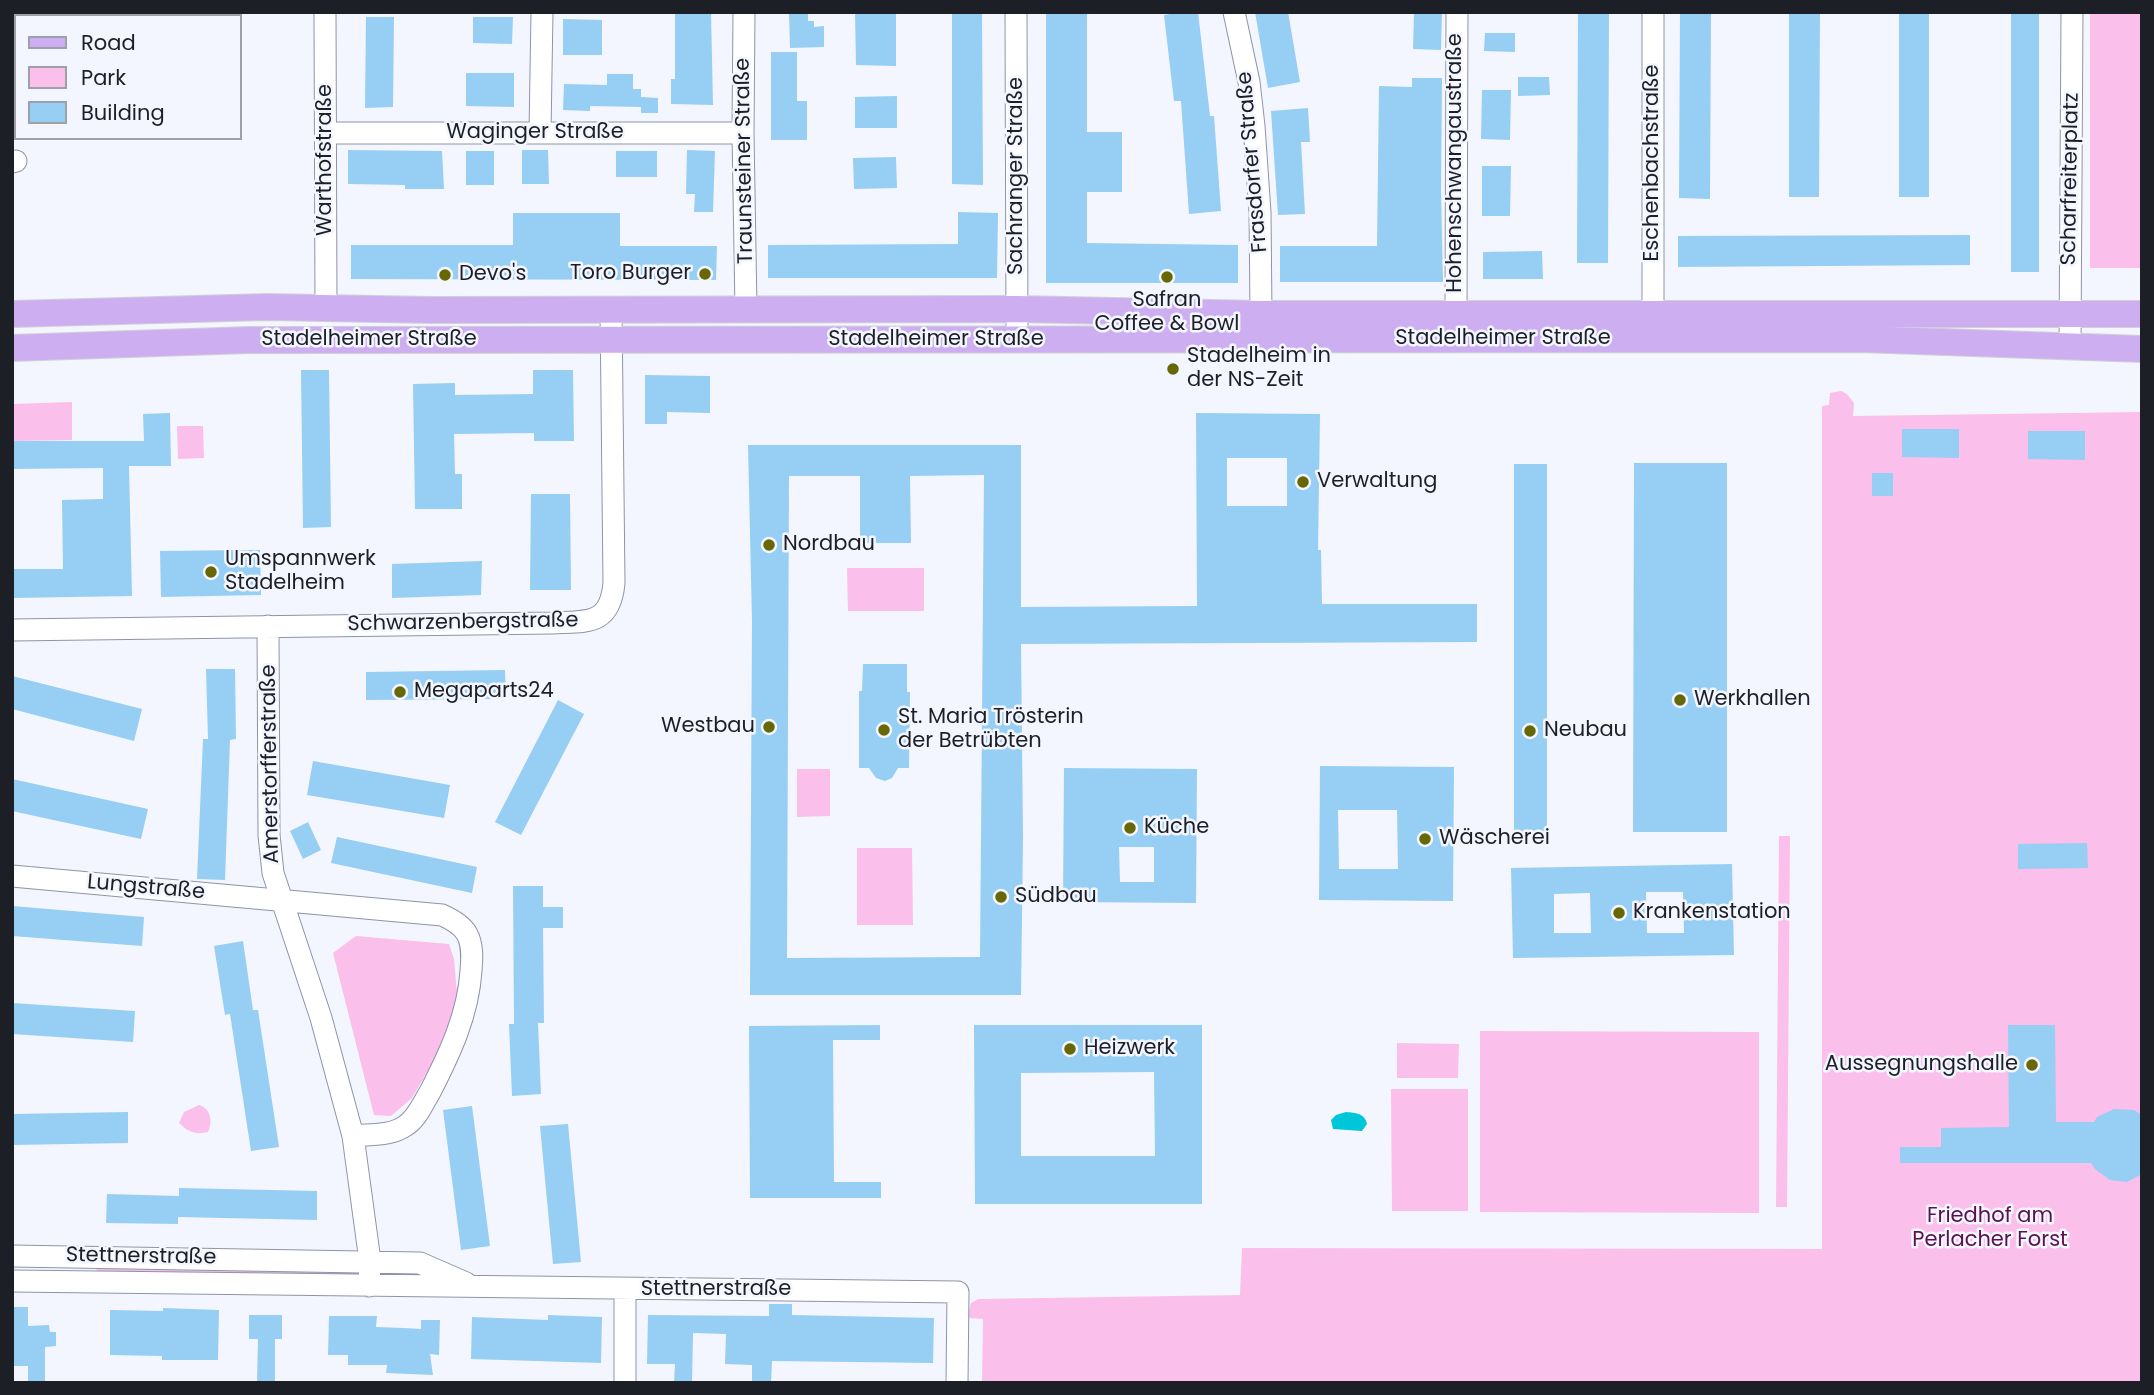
<!DOCTYPE html>
<html>
<head>
<meta charset="utf-8">
<style>
	body { margin:0 }
	#map { position:relative; width:2154px; height:1395px; overflow:hidden; background:#f3f6fe; font-family:Poppins,sans-serif }
	canvas { display:block }
	.frame { position:absolute; inset:0; border:14px solid #1d1f27; pointer-events:none }
	.legend { position:absolute; left:14px; top:14px; width:228px; height:126px; box-sizing:border-box; background:#f3f6fe; border:2px solid #9da0a8; margin:0; padding:9px 12px; list-style:none; font-size:21px; color:#1d1f27 }
	.legend li { display:flex; align-items:center; gap:14px; height:35px }
	.legend b { width:35px; border:2px solid #9da0a8 }
</style>
</head>
<body>
<div id="map">
<canvas width="2154" height="1395"></canvas>
<div class="frame"></div>
<ul class="legend">
<li><b style="height:9px;background:#cdaff1"></b>Road</li>
<li><b style="height:19px;background:#fabfeb"></b>Park</li>
<li><b style="height:19px;background:#97cef3"></b>Building</li>
</ul>
</div>
<script>
const g = document.querySelector('canvas').getContext('2d');
g.lineJoin = 'round';
function fillPath(path, color) {
  g.fillStyle = color;
  g.fill(path, 'evenodd');
}
function strokePath(path, color, width, dash) {
  g.strokeStyle = color;
  g.lineWidth = width;
  g.lineCap = dash ? 'butt' : 'round';
  g.setLineDash(dash || []);
  g.stroke(path);
}
function write(font, color, halo, rows, align = 'center') {
  g.font = font + ' Poppins,sans-serif';
  g.lineWidth = 5;
  g.setLineDash([]);
  g.textBaseline = 'middle';
  g.strokeStyle = halo;
  g.fillStyle = color;
  for (const [text, x, y, turn = 0] of rows) {
    g.save();
    g.translate(x, y);
    g.rotate((+turn || 0) * Math.PI / 180);
    g.textAlign = isNaN(turn) ? turn : align;
    if (halo) g.strokeText(text, 0, 0);
    g.fillText(text, 0, 0);
    g.restore();
  }
}
const green = new Path2D(`
	M 2090,12 L 2142,12 L 2142,268 L 2090,268 Z
	M 1841,391 L 1847,394 L 1854,403 L 1853,416 L 2142,412 L 2142,1383 L 982,1383 L 983,1319 L 967,1318 L 971,1303 L 978,1299 L 1240,1295 L 1242,1248 L 1822,1249 L 1822,406 L 1829,405 L 1830,393 Z
	M 72,402 L 72,440 L 12,441 L 12,404 Z
	M 177,426 L 203,426 L 204,458 L 178,459 Z
	M 847,568 L 924,568 L 924,611 L 848,611 Z
	M 797,769 L 830,769 L 830,816 L 797,817 Z
	M 1779,836 L 1790,836 L 1787,1207 L 1776,1207 Z
	M 857,848 L 912,848 L 913,925 L 857,925 Z
	M 356,936 L 449,944 L 454,959 L 458,1004 L 433,1062 L 412,1098 L 391,1116 L 374,1115 L 333,953 Z
	M 1480,1031 L 1759,1032 L 1759,1213 L 1480,1212 Z
	M 1397,1043 L 1459,1044 L 1458,1078 L 1397,1078 Z
	M 1391,1089 L 1468,1089 L 1468,1211 L 1392,1211 Z
	M 199,1105 C 211,1109 213,1121 208,1132 C 196,1135 188,1132 179,1123 L 184,1112 Z
	M 97,1265 L 351,1268 L 351,1278 L 96,1275 Z`);
const water = new Path2D(`
	M 1346,1112 C 1355,1113 1365,1113 1367,1124 L 1362,1131 L 1333,1129 L 1331,1120 L 1336,1115 Z`);
const building = new Path2D(`
	M 675,12 L 711,12 L 713,105 L 671,104 L 671,79 L 675,79 Z
	M 789,12 L 808,12 L 808,21 L 814,21 L 814,27 L 824,26 L 824,47 L 790,48 Z
	M 855,12 L 896,12 L 896,66 L 856,65 Z
	M 952,12 L 982,12 L 983,185 L 952,184 Z
	M 1046,12 L 1087,12 L 1087,132 L 1122,132 L 1122,192 L 1087,192 L 1087,243 L 1238,245 L 1238,283 L 1046,283 Z
	M 1183,12 L 1198,12 L 1210,116 L 1214,116 L 1221,211 L 1189,214 L 1181,101 L 1174,101 L 1164,15 Z
	M 1255,12 L 1288,12 L 1300,82 L 1268,88 Z
	M 1414,12 L 1442,12 L 1441,50 L 1413,49 Z
	M 1578,12 L 1609,12 L 1608,263 L 1577,263 Z
	M 1680,12 L 1711,12 L 1710,199 L 1679,198 Z
	M 1789,12 L 1820,12 L 1819,197 L 1789,197 Z
	M 1899,12 L 1929,12 L 1929,197 L 1899,197 Z
	M 2011,12 L 2039,12 L 2039,272 L 2011,272 Z
	M 366,17 L 394,17 L 393,107 L 365,108 Z
	M 473,17 L 513,17 L 512,44 L 473,43 Z
	M 563,19 L 602,20 L 602,55 L 563,55 Z
	M 1485,33 L 1515,33 L 1515,52 L 1484,51 Z
	M 771,52 L 797,52 L 797,101 L 807,101 L 807,140 L 771,140 Z
	M 466,73 L 514,73 L 514,107 L 466,106 Z
	M 607,74 L 633,74 L 633,89 L 641,89 L 641,107 L 590,106 L 590,111 L 563,110 L 564,84 L 607,85 Z
	M 1518,77 L 1549,77 L 1550,95 L 1518,96 Z
	M 1412,78 L 1442,78 L 1441,190 L 1443,282 L 1280,282 L 1280,246 L 1377,246 L 1379,86 L 1412,87 Z
	M 1482,90 L 1511,90 L 1510,140 L 1481,139 Z
	M 897,96 L 897,128 L 855,128 L 855,97 Z
	M 641,97 L 658,98 L 658,113 L 641,113 Z
	M 1308,108 L 1310,142 L 1301,142 L 1305,214 L 1278,215 L 1271,111 Z
	M 348,150 L 442,151 L 444,189 L 405,189 L 405,185 L 348,184 Z
	M 522,150 L 548,150 L 549,184 L 522,184 Z
	M 687,150 L 715,151 L 713,212 L 694,212 L 695,194 L 686,194 Z
	M 466,151 L 494,151 L 494,185 L 466,185 Z
	M 616,151 L 657,151 L 657,177 L 616,177 Z
	M 896,157 L 897,188 L 854,189 L 853,158 Z
	M 1482,166 L 1511,166 L 1510,216 L 1482,216 Z
	M 958,212 L 998,213 L 997,278 L 768,278 L 768,245 L 958,244 Z
	M 513,213 L 620,213 L 620,246 L 717,246 L 716,280 L 351,279 L 351,245 L 513,245 Z
	M 1970,235 L 1970,265 L 1678,267 L 1678,236 Z
	M 1542,251 L 1543,279 L 1483,279 L 1483,252 Z
	M 301,370 L 329,370 L 331,527 L 303,528 Z
	M 533,370 L 573,370 L 574,441 L 534,441 L 534,433 L 454,434 L 455,474 L 462,474 L 462,509 L 415,509 L 413,384 L 455,383 L 455,395 L 533,394 Z
	M 645,375 L 710,376 L 710,413 L 667,412 L 667,424 L 645,424 Z
	M 170,413 L 171,466 L 129,466 L 132,596 L 12,598 L 12,569 L 63,569 L 62,500 L 103,499 L 103,468 L 12,469 L 12,441 L 144,441 L 143,414 Z
	M 1196,413 L 1320,414 L 1318,550 L 1321,550 L 1322,604 L 1477,604 L 1477,642 L 1021,644 L 1023,837 L 1021,995 L 750,995 L 752,621 L 748,445 L 1021,445 L 1021,607 L 1197,606 ZM 1227,458 L 1287,458 L 1287,506 L 1227,506 ZM 984,475 L 980,957 L 787,958 L 789,476 L 860,476 L 860,543 L 911,543 L 910,476 Z
	M 1902,429 L 1959,429 L 1959,458 L 1902,457 Z
	M 2028,431 L 2085,431 L 2085,460 L 2028,459 Z
	M 1634,463 L 1727,463 L 1727,832 L 1633,832 Z
	M 1514,464 L 1547,464 L 1547,833 L 1514,832 Z
	M 1872,473 L 1893,473 L 1893,496 L 1872,496 Z
	M 531,494 L 570,494 L 571,590 L 530,590 Z
	M 245,550 L 260,550 L 261,595 L 161,597 L 160,551 Z
	M 482,561 L 481,595 L 392,598 L 392,564 Z
	M 863,664 L 907,664 L 907,692 L 910,692 L 909,768 L 898,768 L 892,778 L 885,781 L 876,778 L 869,768 L 859,768 L 859,691 L 862,691 Z
	M 206,669 L 235,669 L 236,739 L 230,740 L 225,880 L 197,879 L 203,739 L 208,739 Z
	M 505,670 L 506,699 L 366,700 L 366,672 Z
	M 12,676 L 142,709 L 134,741 L 12,709 Z
	M 558,700 L 584,714 L 521,835 L 495,822 Z
	M 313,761 L 450,785 L 444,818 L 307,795 Z
	M 1320,766 L 1454,767 L 1453,901 L 1319,900 ZM 1338,810 L 1397,810 L 1398,869 L 1339,869 Z
	M 1064,768 L 1197,769 L 1196,903 L 1063,902 ZM 1119,847 L 1154,847 L 1154,882 L 1120,882 Z
	M 12,779 L 148,809 L 141,839 L 12,811 Z
	M 308,822 L 321,850 L 303,859 L 290,831 Z
	M 337,837 L 477,867 L 472,893 L 331,863 Z
	M 2087,843 L 2088,868 L 2018,869 L 2018,844 Z
	M 1732,864 L 1734,955 L 1513,958 L 1511,868 ZM 1646,892 L 1683,892 L 1684,933 L 1647,933 ZM 1590,893 L 1591,933 L 1554,933 L 1554,894 Z
	M 513,886 L 543,886 L 543,907 L 563,907 L 563,928 L 543,928 L 544,1023 L 538,1023 L 541,1094 L 512,1096 L 509,1024 L 514,1024 Z
	M 12,906 L 144,917 L 142,946 L 12,936 Z
	M 243,941 L 253,1010 L 258,1010 L 279,1147 L 251,1151 L 230,1014 L 225,1015 L 214,946 Z
	M 12,1003 L 135,1011 L 133,1042 L 12,1034 Z
	M 880,1025 L 880,1040 L 833,1040 L 834,1182 L 881,1182 L 881,1198 L 750,1198 L 749,1026 Z
	M 974,1025 L 1202,1025 L 1202,1204 L 975,1204 ZM 1154,1072 L 1155,1156 L 1021,1156 L 1021,1073 Z
	M 2008,1025 L 2055,1025 L 2056,1122 L 2094,1122 L 2097,1117 L 2114,1109 L 2134,1110 L 2142,1115 L 2142,1174 L 2127,1182 L 2110,1180 L 2095,1169 L 2091,1163 L 1900,1163 L 1900,1147 L 1941,1147 L 1941,1128 L 2009,1127 Z
	M 472,1106 L 490,1246 L 461,1250 L 443,1110 Z
	M 128,1112 L 128,1143 L 12,1145 L 12,1114 Z
	M 568,1124 L 581,1262 L 553,1264 L 540,1126 Z
	M 179,1188 L 317,1191 L 317,1220 L 178,1217 L 178,1224 L 106,1223 L 107,1194 L 179,1196 Z
	M 769,1304 L 792,1304 L 792,1315 L 934,1318 L 933,1363 L 772,1361 L 771,1383 L 752,1383 L 752,1365 L 725,1364 L 726,1334 L 693,1333 L 692,1383 L 674,1383 L 675,1364 L 647,1364 L 648,1315 L 769,1316 Z
	M 12,1307 L 28,1307 L 28,1326 L 49,1325 L 50,1332 L 56,1332 L 56,1346 L 45,1347 L 45,1381 L 28,1381 L 28,1366 L 12,1366 Z
	M 163,1308 L 219,1310 L 218,1360 L 162,1360 L 162,1356 L 110,1355 L 110,1310 L 163,1311 Z
	M 249,1315 L 282,1315 L 282,1339 L 275,1339 L 275,1382 L 257,1382 L 258,1339 L 249,1339 Z
	M 548,1315 L 602,1317 L 601,1363 L 471,1359 L 472,1317 L 548,1320 Z
	M 329,1316 L 377,1316 L 376,1327 L 404,1328 L 421,1329 L 421,1320 L 440,1320 L 439,1355 L 430,1354 L 433,1375 L 386,1373 L 387,1365 L 348,1365 L 348,1355 L 328,1355 Z`);
const minor = new Path2D(`
	M 325,12 L 326,308
	M 744,12 L 743,133 L 746,310
	M 1016,12 L 1017,339
	M 1234,12 L 1249,82 L 1254,126 L 1260,212 L 1261,314
	M 326,133 L 743,133
	M 540,133 L 542,12
	M 12,162 L 16,161
	M 1653,313 L 1653,12
	M 1456,314 L 1457,12
	M 2070,345 L 2072,12
	M 268,626 L 269,835 L 273,873 L 321,1018 L 353,1136 L 370,1261 L 369,1286
	M 12,630 L 552,623 C 587,621 610,626 614,583 L 611,309
	M 12,876 L 442,915 C 451,919 462,925 467,934 C 473,945 472,959 471,971 C 468,1015 450,1053 430,1092 C 423,1103 417,1119 405,1126 C 391,1136 370,1134 353,1136
	M 12,1256 L 420,1263 L 466,1283
	M 12,1281 L 958,1292 L 957,1383
	M 625,1383 L 625,1289`);
const major = new Path2D(`
	M 12,314 L 267,307 L 432,310 L 1017,309 L 1261,314 L 2142,314
	M 12,348 L 249,340 L 1860,339 L 2142,349`);
const markers = [
	[705,274,7,"#676803"],
	[445,275,7,"#676803"],
	[1167,277,7,"#676803"],
	[1173,369,7,"#676803"],
	[1303,482,7,"#676803"],
	[769,545,7,"#676803"],
	[211,572,7,"#676803"],
	[400,692,7,"#676803"],
	[1680,700,7,"#676803"],
	[769,727,7,"#676803"],
	[884,730,7,"#676803"],
	[1530,731,7,"#676803"],
	[1130,828,7,"#676803"],
	[1425,839,7,"#676803"],
	[1001,897,7,"#676803"],
	[1619,913,7,"#676803"],
	[1070,1049,7,"#676803"],
	[2032,1065,7,"#676803"]
];
const streetNames = [
	["Waginger Straße",535,133],
	["Warthofstraße",326,160,-90],
	["Traunsteiner Straße",745,161,-91],
	["Frasdorfer Straße",1253,162,-95],
	["Hohenschwangaustraße",1456,163,-90],
	["Eschenbachstraße",1653,163,-90],
	["Sachranger Straße",1017,176,-90],
	["Scharfreiterplatz",2071,179,-89],
	["Stadelheimer Straße",1503,339],
	["Stadelheimer Straße",369,340],
	["Stadelheimer Straße",936,340],
	["Schwarzenbergstraße",463,623,-1],
	["Amerstorfferstraße",271,764,-91],
	["Lungstraße",146,888,5],
	["Stettnerstraße",141,1257,1],
	["Stettnerstraße",716,1290]
];
const poiNames = [
	["Toro Burger",691,274,"right"],
	["Devo's",459,275],
	["Safran",1167,301,"center"],
	["Coffee & Bowl",1167,325,"center"],
	["Stadelheim in",1187,357],
	["der NS-Zeit",1187,381],
	["Verwaltung",1317,482],
	["Nordbau",783,545],
	["Umspannwerk",225,560],
	["Stadelheim",225,584],
	["Megaparts24",414,692],
	["Werkhallen",1694,700],
	["St. Maria Trösterin",898,718],
	["der Betrübten",898,742],
	["Westbau",755,727,"right"],
	["Neubau",1544,731],
	["Küche",1144,828],
	["Wäscherei",1439,839],
	["Südbau",1015,897],
	["Krankenstation",1633,913],
	["Heizwerk",1084,1049],
	["Aussegnungshalle",2018,1065,"right"]
];
const parkNames = [
	["Friedhof am",1990,1217],
	["Perlacher Forst",1990,1241]
];
fillPath(green, '#fabfeb');
fillPath(water, '#00c6d9');
fillPath(building, '#97cef3');
strokePath(minor, '#8e94a7', 23);
strokePath(major, '#d2d2d4', 28);
strokePath(minor, '#fff', 21);
strokePath(major, '#cdaff1', 26);
for (const [x, y, r, color] of markers) {
  const dot = new Path2D();
  dot.arc(x, y, r, 0, 2 * Math.PI);
  g.fillStyle = color;
  g.fill(dot);
  strokePath(dot, '#f3f6fe', 2.5);
}
write('21px', '#1d1f27', '#f3f6fe', streetNames);
write('21px', '#1d1f27', '#f3f6fe', poiNames, 'left');
write('21px', '#5b114f', '#f3f6fe', parkNames);
</script>
</body>
</html>
